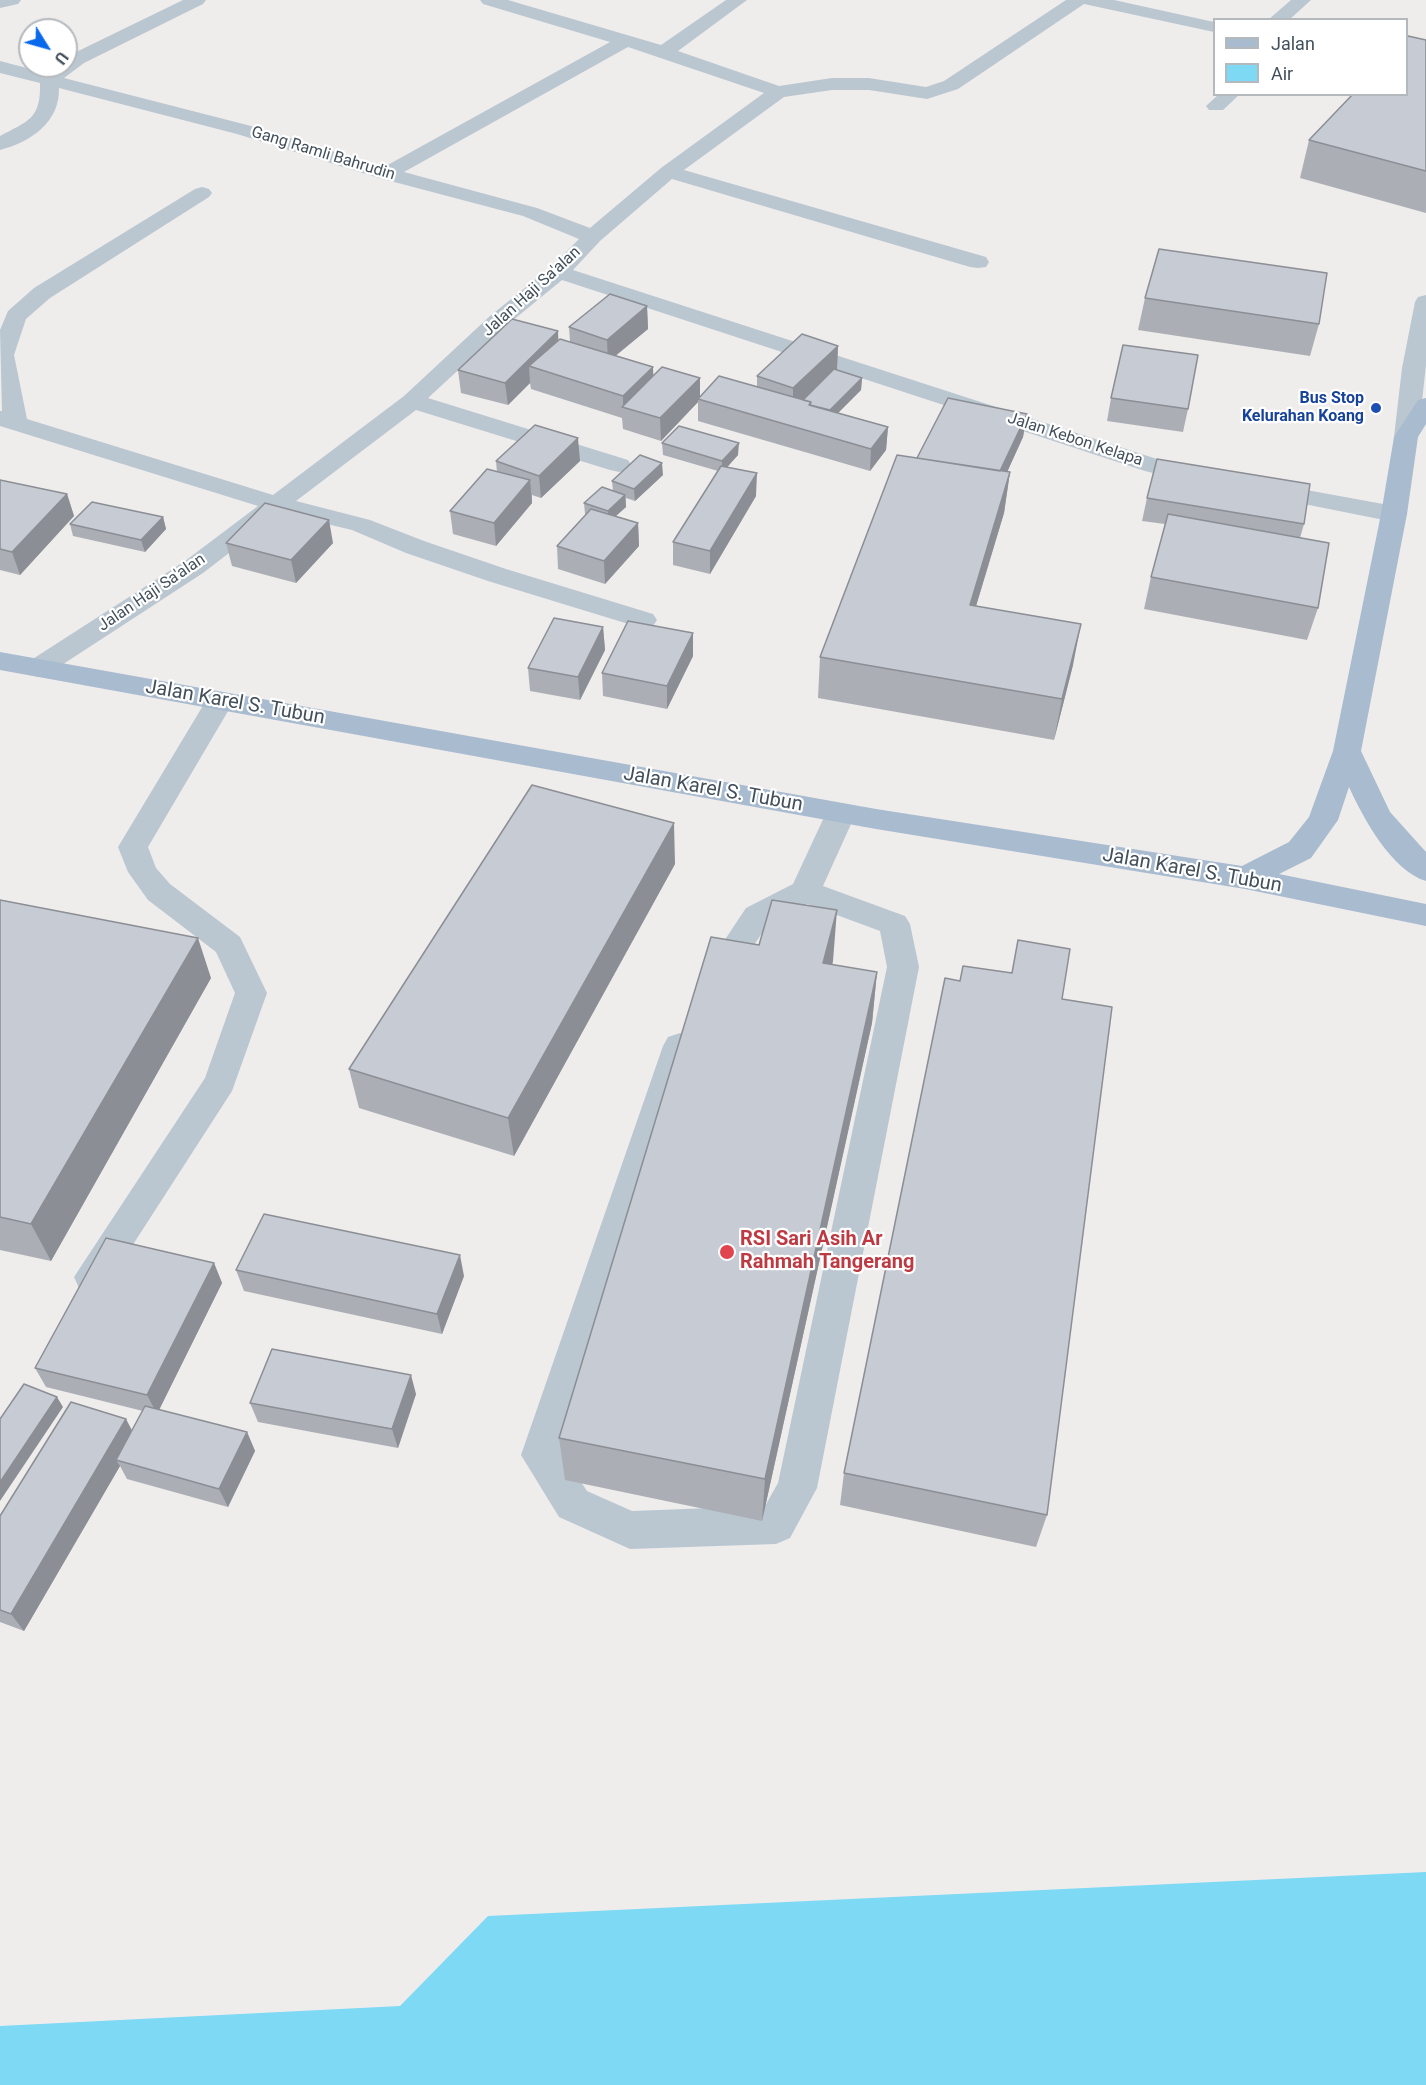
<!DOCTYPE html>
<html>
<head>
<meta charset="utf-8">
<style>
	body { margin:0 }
	#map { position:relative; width:1426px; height:2085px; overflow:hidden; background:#efecec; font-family:Roboto,sans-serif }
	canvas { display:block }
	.legend { position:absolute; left:1213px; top:18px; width:195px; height:78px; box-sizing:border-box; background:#fff; border:2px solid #b4b9bd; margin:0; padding:8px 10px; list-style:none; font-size:18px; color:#43505b }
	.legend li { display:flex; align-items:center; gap:12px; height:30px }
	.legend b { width:30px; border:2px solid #b4b9bd }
	.north { position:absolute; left:18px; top:18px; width:60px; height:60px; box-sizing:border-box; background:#fff; border:2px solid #b4b9bd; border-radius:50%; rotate:127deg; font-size:16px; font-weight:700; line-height:24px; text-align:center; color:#43505b }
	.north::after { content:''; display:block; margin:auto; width:21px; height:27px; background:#0869ed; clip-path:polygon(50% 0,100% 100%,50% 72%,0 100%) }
</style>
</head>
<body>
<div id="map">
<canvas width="1426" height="2085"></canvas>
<ul class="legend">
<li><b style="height:8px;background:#a9bbcf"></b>Jalan</li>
<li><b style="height:16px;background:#7edaf4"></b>Air</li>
</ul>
<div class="north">U</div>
</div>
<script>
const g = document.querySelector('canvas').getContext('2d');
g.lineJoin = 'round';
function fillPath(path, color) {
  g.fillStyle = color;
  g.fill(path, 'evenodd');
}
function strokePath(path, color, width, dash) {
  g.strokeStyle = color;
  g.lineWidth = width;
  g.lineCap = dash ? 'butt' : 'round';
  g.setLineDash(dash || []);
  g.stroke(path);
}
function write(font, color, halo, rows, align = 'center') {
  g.font = font + ' Roboto,sans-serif';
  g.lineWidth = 4.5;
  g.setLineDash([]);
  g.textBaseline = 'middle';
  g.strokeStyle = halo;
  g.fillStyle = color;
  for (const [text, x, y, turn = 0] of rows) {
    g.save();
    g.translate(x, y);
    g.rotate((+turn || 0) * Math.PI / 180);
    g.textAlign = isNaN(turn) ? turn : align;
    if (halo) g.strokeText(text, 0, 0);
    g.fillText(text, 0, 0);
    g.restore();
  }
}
const water = new Path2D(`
	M 1426,1872 L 1426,2085 L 0,2085 L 0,2026 L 400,2006 L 488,1916 Z`);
const minor = new Path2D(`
	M 0,0 L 21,0 L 18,4 L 0,8 Z
	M 183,0 L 206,0 L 203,4 L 84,63 L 64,78 L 251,126 L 384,167 L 610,42 L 483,4 L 480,0 L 508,0 L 661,45 L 726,0 L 747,0 L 678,51 L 779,86 L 832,78 L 869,78 L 926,87 L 944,81 L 1066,0 L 1114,0 L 1214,22 L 1214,32 L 1084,4 L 958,89 L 927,99 L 869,90 L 832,90 L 784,97 L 684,170 L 986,257 L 989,262 L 986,267 L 978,268 L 970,267 L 672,179 L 600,241 L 573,270 L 1163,461 L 1207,472 L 1210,477 L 1207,482 L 1198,484 L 1145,471 L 562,280 L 506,326 L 428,398 L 628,460 L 631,465 L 628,470 L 619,472 L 610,470 L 416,410 L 296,501 L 370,520 L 424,541 L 506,569 L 653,614 L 657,620 L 653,626 L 644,628 L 635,626 L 488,581 L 406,553 L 352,530 L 281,513 L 203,573 L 48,674 L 38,677 L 28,674 L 24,668 L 28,662 L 185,561 L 258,506 L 0,426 L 0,411 L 2,411 L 0,330 L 8,311 L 34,288 L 195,189 L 202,187 L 209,189 L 212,193 L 209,197 L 50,298 L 26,319 L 14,355 L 27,419 L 273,495 L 404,396 L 490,316 L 551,267 L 579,239 L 523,216 L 379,178 L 237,134 L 59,88 C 60,122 31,142 0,150 L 0,136 C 28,121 41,119 40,83 L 0,73 L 0,61 L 46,73 L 56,66 L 66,66 L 66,58 L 70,55 ZM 628,47 L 764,93 L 661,168 L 590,228 L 537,208 L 404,172 Z
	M 1291,0 L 1311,0 L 1289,20 L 1268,20 Z
	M 1219,94 L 1240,94 L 1223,110 L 1209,110 L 1206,106 Z
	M 1426,295 L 1426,365 L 1418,437 L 1415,442 L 1406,444 L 1397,442 L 1394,437 L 1402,368 L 1415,302 L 1418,297 Z
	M 1263,482 L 1394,506 L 1403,509 L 1407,514 L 1403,519 L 1394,522 L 1254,494 L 1251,489 L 1254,484 Z
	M 220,692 L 230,694 L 234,701 L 148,847 L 156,868 L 170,884 L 240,937 L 267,993 L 232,1091 L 105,1288 L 92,1293 L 79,1288 L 74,1277 L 205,1078 L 235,993 L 216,952 L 148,900 L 128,872 L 118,847 L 210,694 Z
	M 841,803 L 851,806 L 856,813 L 823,886 L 905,916 L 910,924 L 919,967 L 817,1488 L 790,1538 L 776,1544 L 630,1549 L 559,1517 L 521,1455 L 663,1046 L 668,1037 L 680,1033 L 692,1037 L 697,1046 L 561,1452 L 587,1491 L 632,1511 L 765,1506 L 778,1483 L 887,967 L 880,931 L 807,904 L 768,924 L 725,989 L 714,992 L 703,989 L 698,980 L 746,908 L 793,884 L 826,813 L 831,806 Z`);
const major = new Path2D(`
	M 1426,398 L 1426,424 L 1418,437 L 1407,514 L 1361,751 L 1390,812 L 1426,852 L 1426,881 C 1392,871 1363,818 1349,787 L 1338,820 L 1311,858 L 1279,874 L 1426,904 L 1426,926 L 1245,889 L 876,829 L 0,670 L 0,652 L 876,809 L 1242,866 L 1289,842 L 1309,817 L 1333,751 L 1381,514 L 1394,437 L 1418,400 Z`);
const wall = new Path2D(`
	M 1426,40 L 1426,213 L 1300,178 L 1309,140 Z
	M 1145,298 L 1319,324 L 1310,356 L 1138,330 Z
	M 647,306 L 648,329 L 615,356 L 653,375 L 700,378 L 700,397 L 757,387 L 757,376 L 838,346 L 837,369 L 836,370 L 862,378 L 861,390 L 838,413 L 888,427 L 886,450 L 870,471 L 698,421 L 698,402 L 661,441 L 623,429 L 622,418 L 531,389 L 530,383 L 508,405 L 461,393 L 458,370 L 558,331 L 558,340 L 570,342 L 569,327 Z
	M 1111,398 L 1188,409 L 1183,432 L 1107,421 Z
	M 1027,414 L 1023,437 L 1007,472 L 1010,472 L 1004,513 L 976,606 L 1073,665 L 1054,740 L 818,698 L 820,657 L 917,458 Z
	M 662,443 L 738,455 L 727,467 L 756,496 L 710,574 L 673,565 L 673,542 L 718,471 L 663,455 Z
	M 496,461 L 580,461 L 541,498 L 532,495 L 532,503 L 496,546 L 453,534 L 450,511 L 497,472 Z
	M 663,475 L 635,501 L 626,498 L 626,507 L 616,516 L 638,523 L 639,546 L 605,584 L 558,569 L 557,546 L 586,515 L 585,514 L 584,503 L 613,491 L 612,481 Z
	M 0,480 L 67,494 L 74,516 L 20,575 L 0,570 Z
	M 1147,498 L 1304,524 L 1300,538 L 1318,608 L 1307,640 L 1144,609 L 1151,577 L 1165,524 L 1142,521 Z
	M 163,517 L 166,529 L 145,552 L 73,536 L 70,524 Z
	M 226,543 L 333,543 L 296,583 L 232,566 Z
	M 603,627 L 605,650 L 580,700 L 530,691 L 528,668 Z
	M 693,656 L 667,709 L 603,696 L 602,673 Z
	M 675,864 L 514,1156 L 359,1108 L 349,1069 Z
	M 0,900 L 211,978 L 51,1261 L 0,1250 Z
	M 1018,940 L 1062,999 L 1047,1515 L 1036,1547 L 840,1505 L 844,1473 L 960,981 L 1012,973 Z
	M 833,961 L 832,965 L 877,972 L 872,1023 L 762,1521 L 565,1480 L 559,1438 Z
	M 214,1263 L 222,1283 L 159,1410 L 247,1432 L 255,1451 L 228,1507 L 127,1479 L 120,1466 L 24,1631 L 0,1622 L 0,1516 L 132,1431 L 143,1411 L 46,1387 L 35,1368 Z
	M 236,1270 L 464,1276 L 442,1334 L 244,1291 Z
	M 416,1394 L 398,1448 L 258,1422 L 250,1403 Z`);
const shadedWall = new Path2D(`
	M 647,306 L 648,329 L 608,362 L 607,340 Z
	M 558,331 L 559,353 L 529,366 L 530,383 L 508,405 L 505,383 Z
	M 838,346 L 837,369 L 793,410 L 793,388 Z
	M 653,367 L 654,390 L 623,407 L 623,396 Z
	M 700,378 L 700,399 L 698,399 L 698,402 L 661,441 L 660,418 Z
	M 862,378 L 861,390 L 825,426 L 826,414 Z
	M 1027,414 L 1023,437 L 994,501 L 997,478 Z
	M 888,427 L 886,450 L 870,471 L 871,449 Z
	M 578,438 L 580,461 L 541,498 L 539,476 Z
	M 739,443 L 738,455 L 722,473 L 722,461 Z
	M 662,463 L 663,475 L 635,501 L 634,489 Z
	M 1010,472 L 1004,513 L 964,646 L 970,605 Z
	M 757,473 L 756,496 L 710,574 L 710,551 Z
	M 530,480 L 532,503 L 496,546 L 494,523 Z
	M 67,494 L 74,516 L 20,575 L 12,552 Z
	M 625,495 L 626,507 L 608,523 L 608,511 Z
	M 163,517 L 166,529 L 145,552 L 141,540 Z
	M 329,520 L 333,543 L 296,583 L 291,560 Z
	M 638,523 L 639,546 L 605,584 L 604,561 Z
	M 1081,624 L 1073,665 L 1054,740 L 1062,699 Z
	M 603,627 L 605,650 L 580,700 L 578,677 Z
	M 693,633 L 693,656 L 667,709 L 667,686 Z
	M 674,823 L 675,864 L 514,1156 L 508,1118 Z
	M 837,910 L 833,961 L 820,1014 L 823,963 Z
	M 198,938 L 211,978 L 51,1261 L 31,1224 Z
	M 877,972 L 872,1023 L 762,1521 L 765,1479 Z
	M 460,1255 L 464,1276 L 442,1334 L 437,1314 Z
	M 214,1263 L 222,1283 L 157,1414 L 147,1395 Z
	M 411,1375 L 416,1394 L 398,1448 L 392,1429 Z
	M 57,1397 L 63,1407 L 0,1501 L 0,1482 Z
	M 126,1419 L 136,1438 L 116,1460 L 120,1466 L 24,1631 L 11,1614 Z
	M 247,1432 L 255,1451 L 228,1507 L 219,1489 Z`);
const building = new Path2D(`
	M 1408,36 L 1426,40 L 1426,171 L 1309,140 L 1353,94 L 1407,94 L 1407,38 Z
	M 1159,249 L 1327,273 L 1319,324 L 1145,298 Z
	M 610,294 L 647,306 L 607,340 L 569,327 Z
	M 512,319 L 558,331 L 505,383 L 458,370 Z
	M 802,334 L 838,346 L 793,388 L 757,376 Z
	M 560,339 L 653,367 L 623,396 L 529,366 Z
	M 1123,345 L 1198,355 L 1188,409 L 1111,398 Z
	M 662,367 L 700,378 L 660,418 L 622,407 Z
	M 834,369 L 862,378 L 830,410 L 810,405 L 811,402 L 803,400 Z
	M 719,376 L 811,402 L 809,405 L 888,427 L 871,449 L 698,399 Z
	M 948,398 L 1027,414 L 1000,471 L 917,458 Z
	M 535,425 L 578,438 L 539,476 L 496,461 Z
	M 679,426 L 739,443 L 722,461 L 662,443 Z
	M 640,455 L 662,463 L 634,489 L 612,481 Z
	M 897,455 L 1010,472 L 970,605 L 1081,624 L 1062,699 L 820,657 Z
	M 1157,459 L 1310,484 L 1304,524 L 1147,498 Z
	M 721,466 L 757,473 L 710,551 L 673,542 Z
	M 487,469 L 530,480 L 494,523 L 450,511 Z
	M 0,480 L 67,494 L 12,552 L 0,549 Z
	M 602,487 L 625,495 L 608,511 L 584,503 Z
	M 92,502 L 163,517 L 141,540 L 70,524 Z
	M 265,503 L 329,520 L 291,560 L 226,543 Z
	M 591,509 L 638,523 L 604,561 L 557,546 Z
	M 1168,514 L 1329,543 L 1318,608 L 1151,577 Z
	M 554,618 L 603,627 L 578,677 L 528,668 Z
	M 628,621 L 693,633 L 667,686 L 602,673 Z
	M 532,785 L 674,823 L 508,1118 L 349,1069 Z
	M 0,900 L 198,938 L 31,1224 L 0,1217 Z
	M 772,900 L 837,910 L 823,963 L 877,972 L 765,1479 L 559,1438 L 711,937 L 759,945 Z
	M 1018,940 L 1070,949 L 1062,999 L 1112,1007 L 1047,1515 L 844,1473 L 945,978 L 960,981 L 963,966 L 1012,973 Z
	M 264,1214 L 460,1255 L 437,1314 L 236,1270 Z
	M 106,1238 L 214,1263 L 147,1395 L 35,1368 Z
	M 272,1349 L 411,1375 L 392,1429 L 250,1403 Z
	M 24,1384 L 57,1397 L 0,1482 L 0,1419 Z
	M 71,1402 L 126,1419 L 11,1614 L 0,1610 L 0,1516 Z
	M 145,1406 L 247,1432 L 219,1489 L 116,1460 Z`);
const markers = [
	[1376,408,6,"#1a4fb4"],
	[727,1252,8,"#e0444e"]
];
const farStreetnames = [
	["Gang Ramli Bahrudin",323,154,17],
	["Jalan Haji Sa'alan",532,292,-42],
	["Jalan Kebon Kelapa",1075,440,18],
	["Jalan Haji Sa'alan",152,593,-34]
];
const farTransitnames = [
	["Bus Stop",1364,399],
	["Kelurahan Koang",1364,417]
];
const streetNames = [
	["Jalan Karel S. Tubun",235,703,10],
	["Jalan Karel S. Tubun",713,790,10],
	["Jalan Karel S. Tubun",1192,871,10]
];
const healthNames = [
	["RSI Sari Asih Ar",740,1240],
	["Rahmah Tangerang",740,1263]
];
fillPath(water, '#7edaf4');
fillPath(minor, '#bbc7d0');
fillPath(major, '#a9bbcf');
fillPath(wall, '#abafb5');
fillPath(shadedWall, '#8b8e94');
fillPath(building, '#c7cbd3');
strokePath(building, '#8b8e94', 1.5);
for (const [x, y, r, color] of markers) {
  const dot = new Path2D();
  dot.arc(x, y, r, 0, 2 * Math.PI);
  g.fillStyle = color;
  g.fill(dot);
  strokePath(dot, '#fff', 2);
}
write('16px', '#43505b', '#fff', farStreetnames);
write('bold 16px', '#164399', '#fff', farTransitnames, 'right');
write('20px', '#43505b', '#fff', streetNames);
write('bold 20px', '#be3a42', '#fff', healthNames, 'left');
</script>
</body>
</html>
